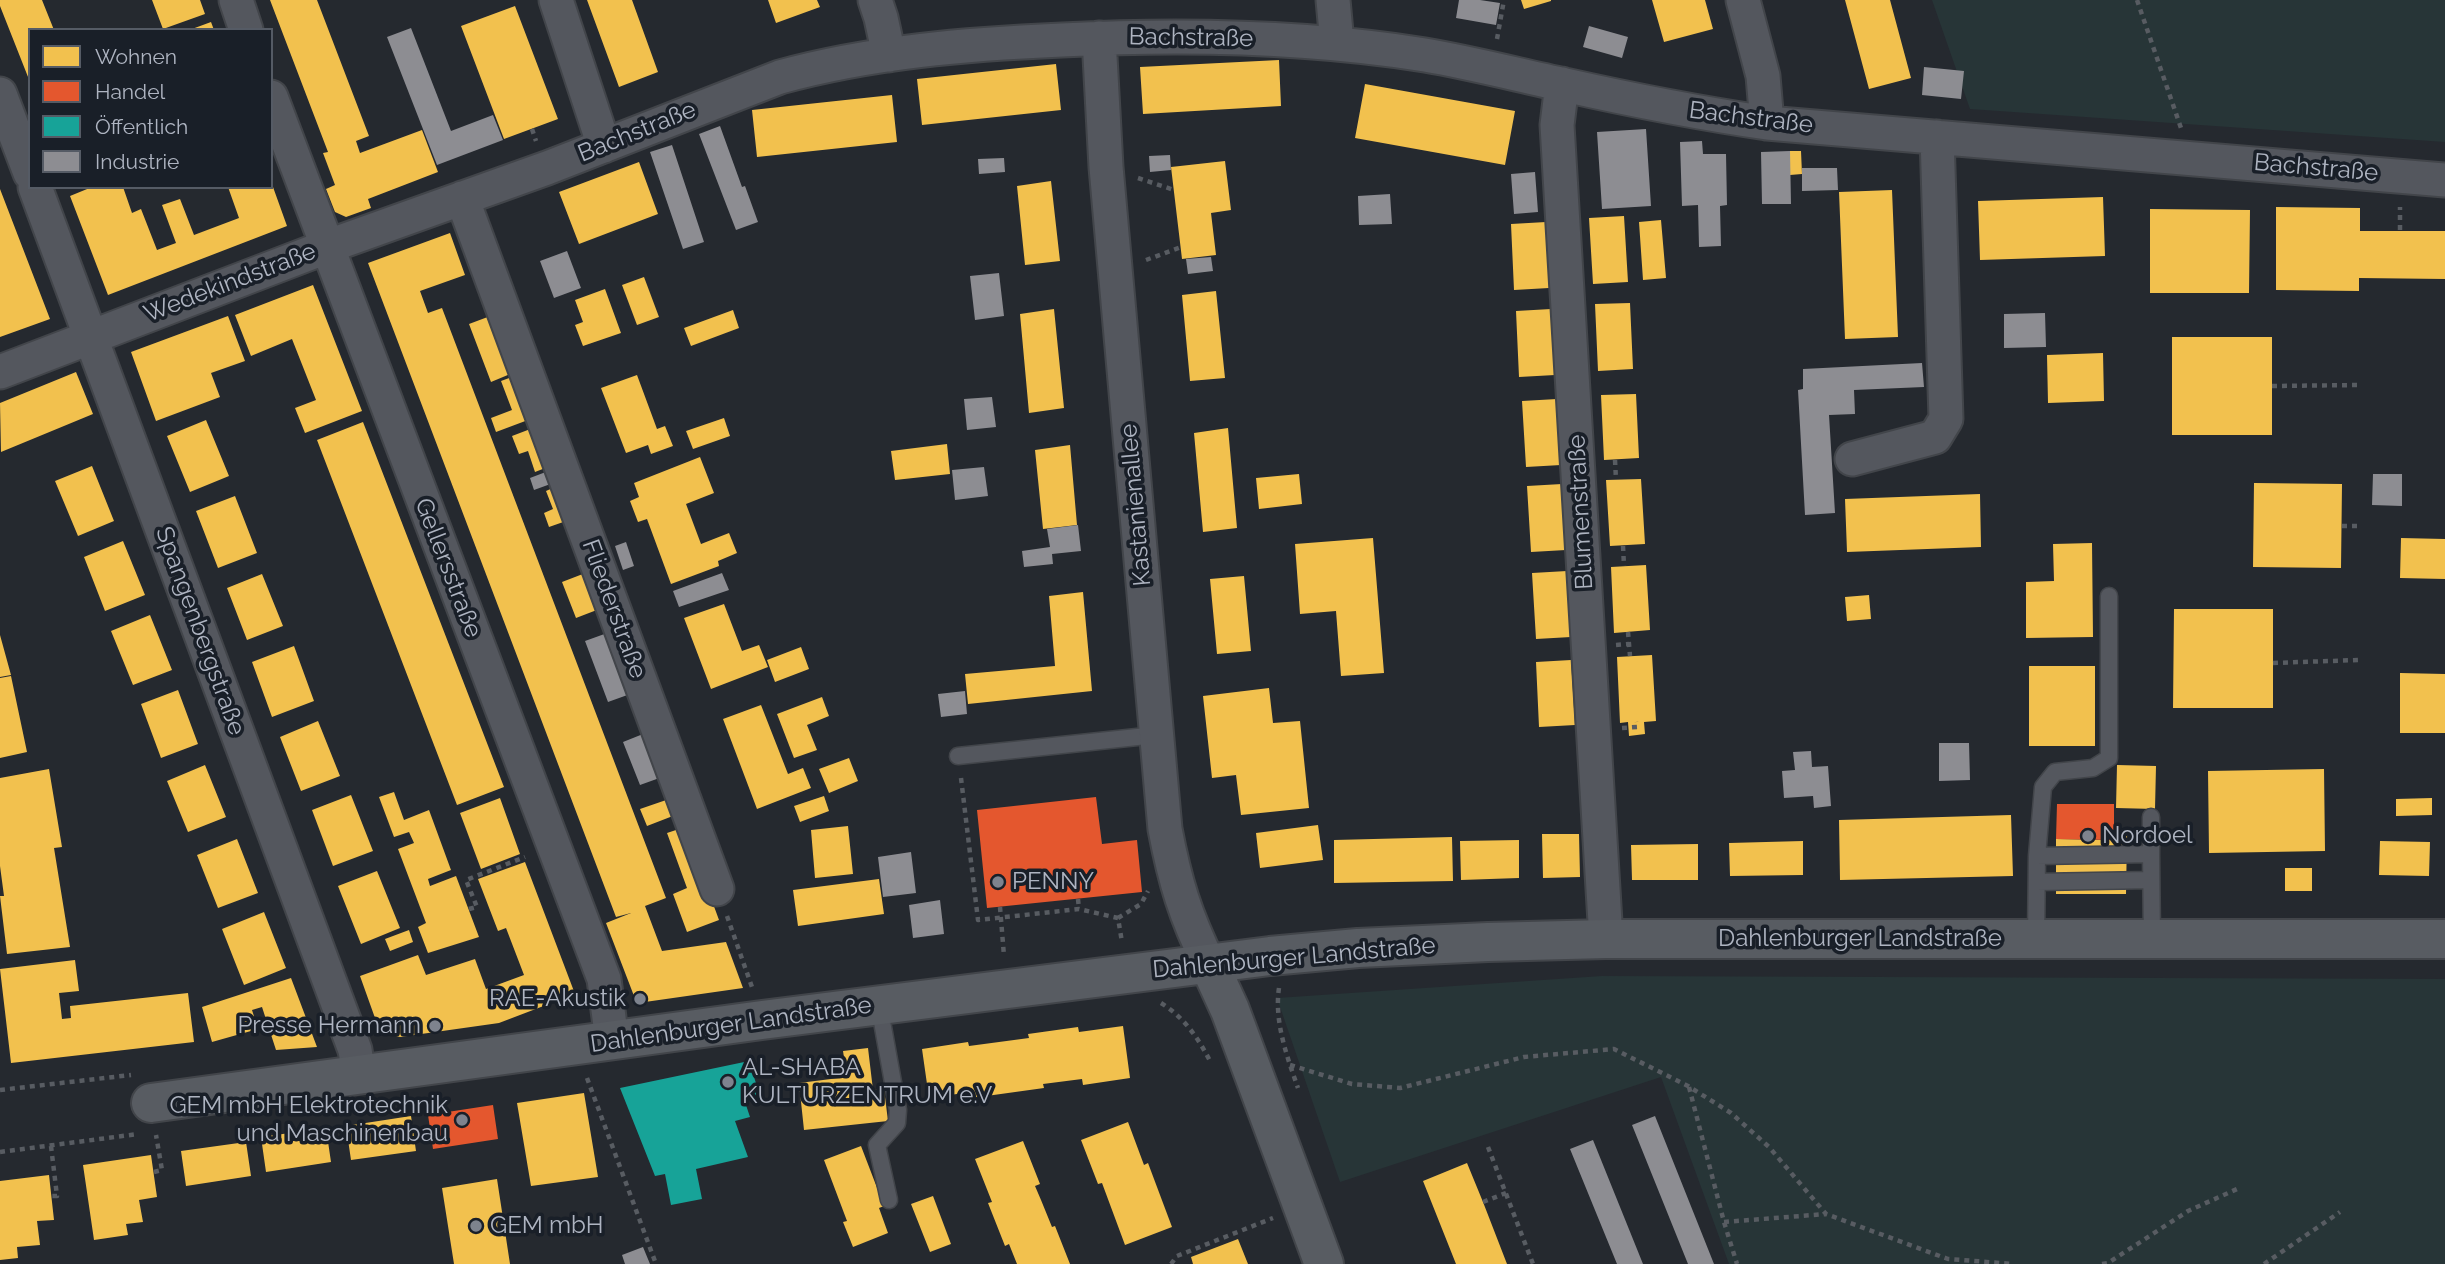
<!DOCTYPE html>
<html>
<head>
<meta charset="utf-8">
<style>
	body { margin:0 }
	#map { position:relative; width:2445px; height:1264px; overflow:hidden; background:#25292f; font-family:Raleway,sans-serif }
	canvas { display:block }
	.legend { position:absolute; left:28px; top:28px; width:245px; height:161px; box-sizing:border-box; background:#191f28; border:2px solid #555b65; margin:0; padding:9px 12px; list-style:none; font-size:21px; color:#aeb4c1 }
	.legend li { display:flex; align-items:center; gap:14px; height:35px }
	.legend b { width:35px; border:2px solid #555b65 }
</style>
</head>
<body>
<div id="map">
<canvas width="2445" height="1264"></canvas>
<ul class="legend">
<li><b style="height:19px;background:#f2c14e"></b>Wohnen</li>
<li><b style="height:19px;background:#e4572e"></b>Handel</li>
<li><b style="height:19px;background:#17a398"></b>Öffentlich</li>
<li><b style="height:19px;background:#8d8d92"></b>Industrie</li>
</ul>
</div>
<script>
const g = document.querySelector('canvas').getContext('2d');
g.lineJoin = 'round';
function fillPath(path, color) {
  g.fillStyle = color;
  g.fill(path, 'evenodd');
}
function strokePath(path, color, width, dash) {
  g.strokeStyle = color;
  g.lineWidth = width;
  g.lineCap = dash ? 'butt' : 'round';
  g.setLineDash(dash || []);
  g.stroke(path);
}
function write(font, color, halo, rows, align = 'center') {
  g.font = font + ' Raleway,sans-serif';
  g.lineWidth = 7;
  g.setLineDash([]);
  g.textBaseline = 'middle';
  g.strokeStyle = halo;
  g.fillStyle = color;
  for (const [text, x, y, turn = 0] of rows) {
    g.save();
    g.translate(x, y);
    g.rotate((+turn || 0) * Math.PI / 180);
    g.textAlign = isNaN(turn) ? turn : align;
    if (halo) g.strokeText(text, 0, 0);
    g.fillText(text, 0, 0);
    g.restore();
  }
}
const green = new Path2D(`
	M 1932,0 L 2445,0 L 2445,142 L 1970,109 Z
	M 1602,976 L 2445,979 L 2445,1264 L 1729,1264 L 1661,1077 L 1340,1182 L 1277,998 Z`);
const homes = new Path2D(`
	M 0,0 L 42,0 L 54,30 L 30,30 L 30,82 L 0,6 Z
	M 152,0 L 200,0 L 205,14 L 163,29 Z
	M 270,0 L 317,0 L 369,136 L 356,141 L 360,153 L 422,130 L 438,172 L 368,199 L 371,208 L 346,217 L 335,212 L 326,189 L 335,185 L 323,153 L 328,152 Z
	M 587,0 L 632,0 L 658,72 L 619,87 Z
	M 768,0 L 817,0 L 820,7 L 776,23 Z
	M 1521,0 L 1551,0 L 1551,1 L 1524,9 Z
	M 1652,0 L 1705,0 L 1713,29 L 1664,42 Z
	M 1845,0 L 1890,0 L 1911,78 L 1869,89 Z
	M 515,6 L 558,119 L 504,139 L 461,26 Z
	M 211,22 L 214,30 L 192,30 L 192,29 Z
	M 1279,60 L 1281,106 L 1143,114 L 1140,67 Z
	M 1056,64 L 1061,110 L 922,125 L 917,79 Z
	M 1365,84 L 1515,111 L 1505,165 L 1355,138 Z
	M 892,95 L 897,142 L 757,157 L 752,110 Z
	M 1790,151 L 1801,151 L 1802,174 L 1790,175 Z
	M 1225,161 L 1231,210 L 1211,213 L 1216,255 L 1182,259 L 1171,167 Z
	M 639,162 L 658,214 L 579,244 L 559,192 Z
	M 1051,181 L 1060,261 L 1025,265 L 1017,186 Z
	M 92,187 L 123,187 L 132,213 L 141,209 L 157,250 L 176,243 L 162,205 L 180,199 L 194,235 L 239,218 L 228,187 L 273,187 L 287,226 L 108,295 L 70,196 Z
	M 0,189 L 50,319 L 0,337 Z
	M 1892,190 L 1898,337 L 1845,339 L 1839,192 Z
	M 2103,197 L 2105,256 L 1980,260 L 1978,201 Z
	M 2276,207 L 2360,208 L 2360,231 L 2445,231 L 2445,279 L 2359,278 L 2359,291 L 2276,290 Z
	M 2150,209 L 2250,210 L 2249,293 L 2150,293 Z
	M 1624,216 L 1628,282 L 1593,284 L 1589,218 Z
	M 1661,220 L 1666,278 L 1643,280 L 1639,222 Z
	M 1546,222 L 1549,288 L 1514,290 L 1511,224 Z
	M 450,233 L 465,275 L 420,291 L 428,313 L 442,308 L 666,898 L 645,906 L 662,951 L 726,942 L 743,988 L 645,1002 L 634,996 L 606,923 L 631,913 L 616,917 L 368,263 Z
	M 644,277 L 659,317 L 637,325 L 622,285 Z
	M 313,285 L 362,411 L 305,433 L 295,408 L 316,400 L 292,339 L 251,356 L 235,315 Z
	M 605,289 L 621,333 L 583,346 L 575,325 L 583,322 L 575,300 Z
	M 1216,291 L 1225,378 L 1190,381 L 1182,295 Z
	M 1630,303 L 1633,369 L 1598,371 L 1595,304 Z
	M 1054,309 L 1064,408 L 1029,413 L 1020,314 Z
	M 1551,309 L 1555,375 L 1519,377 L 1516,311 Z
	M 733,310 L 739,328 L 691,346 L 684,328 Z
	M 493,315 L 515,372 L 491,382 L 469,324 Z
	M 228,316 L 245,361 L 211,373 L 220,397 L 156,421 L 131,352 Z
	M 2172,337 L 2272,337 L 2272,435 L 2172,435 Z
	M 2103,353 L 2104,401 L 2048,403 L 2047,355 Z
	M 76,372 L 93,414 L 1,452 L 0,403 Z
	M 520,374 L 536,417 L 496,432 L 491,418 L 512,410 L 501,381 Z
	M 637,375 L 657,429 L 665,426 L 673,446 L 651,454 L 648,445 L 626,453 L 601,388 Z
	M 1636,394 L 1639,458 L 1604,460 L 1601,395 Z
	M 1557,399 L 1561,465 L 1526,467 L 1522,401 Z
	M 724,418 L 730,436 L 693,449 L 686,431 Z
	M 206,420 L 229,476 L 190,492 L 167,436 Z
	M 363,422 L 504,787 L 457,805 L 317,440 Z
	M 533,428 L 553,465 L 535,472 L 528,451 L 519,454 L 512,436 Z
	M 1228,428 L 1237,528 L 1203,532 L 1194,433 Z
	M 947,444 L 950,474 L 895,480 L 891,451 Z
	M 1070,445 L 1077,525 L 1043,529 L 1035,450 Z
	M 700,457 L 714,493 L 686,504 L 701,544 L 729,533 L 737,553 L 718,561 L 719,566 L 671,584 L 647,519 L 638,522 L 630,501 L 639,497 L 634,483 Z
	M 92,466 L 114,521 L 78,536 L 55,481 Z
	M 1299,474 L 1302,504 L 1259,509 L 1256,478 Z
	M 1641,479 L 1645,544 L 1610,546 L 1606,480 Z
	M 2254,483 L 2342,484 L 2341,568 L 2253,567 Z
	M 1562,484 L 1566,550 L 1531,552 L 1527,486 Z
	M 557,486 L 569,520 L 549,527 L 544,513 L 553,509 L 546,491 Z
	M 1980,494 L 1981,547 L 1847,552 L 1845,499 Z
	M 235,496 L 257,553 L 218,568 L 196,511 Z
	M 1373,538 L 1384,673 L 1341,676 L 1336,611 L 1300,614 L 1295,544 Z
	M 2401,538 L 2445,539 L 2445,579 L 2400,578 Z
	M 123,541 L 145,595 L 105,611 L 84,557 Z
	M 2092,543 L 2093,637 L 2026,638 L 2026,582 L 2054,581 L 2053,544 Z
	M 1646,565 L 1650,630 L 1614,633 L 1611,567 Z
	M 1567,571 L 1571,637 L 1536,639 L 1532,573 Z
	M 588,572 L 602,608 L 576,618 L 562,582 Z
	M 262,574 L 283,626 L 247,640 L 227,588 Z
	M 1244,576 L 1251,651 L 1217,654 L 1210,579 Z
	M 1083,592 L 1092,691 L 968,704 L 965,674 L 1055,666 L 1049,596 Z
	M 1869,595 L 1871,619 L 1847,621 L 1845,597 Z
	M 724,604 L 742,651 L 759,645 L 768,667 L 711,689 L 684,618 Z
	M 2174,609 L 2273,609 L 2273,708 L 2173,708 Z
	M 150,615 L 172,670 L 133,685 L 111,631 Z
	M 0,635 L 11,675 L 0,677 Z
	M 294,646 L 314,701 L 272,717 L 252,662 Z
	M 801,647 L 809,669 L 775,682 L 767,660 Z
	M 1652,655 L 1656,721 L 1644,722 L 1645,734 L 1629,736 L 1628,722 L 1620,723 L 1617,657 Z
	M 1571,660 L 1575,725 L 1539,727 L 1536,662 Z
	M 2029,666 L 2095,666 L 2095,746 L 2029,746 Z
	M 2400,673 L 2445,674 L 2445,733 L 2400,733 Z
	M 11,676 L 27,752 L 0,758 L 0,678 Z
	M 1269,688 L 1273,723 L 1300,721 L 1309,808 L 1241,815 L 1236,775 L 1212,778 L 1203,696 Z
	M 178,690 L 198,744 L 161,758 L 141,704 Z
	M 822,697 L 829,716 L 807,725 L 817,750 L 794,758 L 777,714 Z
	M 761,705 L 788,774 L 803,768 L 811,788 L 757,809 L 723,719 Z
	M 318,721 L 340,776 L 301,791 L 280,737 Z
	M 849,758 L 858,781 L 829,793 L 819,769 Z
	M 205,765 L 226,817 L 188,832 L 167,781 Z
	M 2117,765 L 2156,766 L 2155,809 L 2116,808 Z
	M 49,769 L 62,847 L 54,848 L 70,947 L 7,954 L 0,896 L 4,896 L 0,866 L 0,778 Z
	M 2324,769 L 2325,851 L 2209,853 L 2208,771 Z
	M 394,792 L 404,820 L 429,810 L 451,870 L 428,879 L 430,886 L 456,876 L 479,937 L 428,953 L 418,927 L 426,923 L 398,849 L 414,843 L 409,832 L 394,837 L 379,797 Z
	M 351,795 L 373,851 L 333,866 L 312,810 Z
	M 824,796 L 829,811 L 800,822 L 794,806 Z
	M 500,798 L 520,854 L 481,869 L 460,813 Z
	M 672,798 L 678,814 L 647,826 L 640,809 Z
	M 2432,798 L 2432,815 L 2396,816 L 2396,799 Z
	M 2011,815 L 2013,876 L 1840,880 L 1839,820 Z
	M 1318,825 L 1323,860 L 1260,868 L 1256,833 Z
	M 848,826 L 853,874 L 815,878 L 811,830 Z
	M 685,827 L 719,920 L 687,932 L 673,894 L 687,888 L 667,833 Z
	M 1542,834 L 1579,834 L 1580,877 L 1543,878 Z
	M 2114,836 L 2127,836 L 2126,894 L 2056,894 L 2056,839 L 2114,840 Z
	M 1452,837 L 1453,881 L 1334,883 L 1334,840 Z
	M 237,839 L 258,893 L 218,908 L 197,855 Z
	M 1519,840 L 1519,878 L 1461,880 L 1460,841 Z
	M 1803,841 L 1803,875 L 1730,876 L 1729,843 Z
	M 2380,841 L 2430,842 L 2429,876 L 2379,875 Z
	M 1698,844 L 1698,880 L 1632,880 L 1631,845 Z
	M 525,862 L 575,994 L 499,1023 L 400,1037 L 380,1032 L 360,976 L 418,955 L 426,975 L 475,959 L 486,989 L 524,975 L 506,928 L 498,931 L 478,879 Z
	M 2285,868 L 2312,868 L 2312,891 L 2285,891 Z
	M 377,871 L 400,928 L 361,944 L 338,886 Z
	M 879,879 L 884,914 L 798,926 L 793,890 Z
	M 264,912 L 286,968 L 244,985 L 222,929 Z
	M 409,930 L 413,942 L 390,951 L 385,939 Z
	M 75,960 L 79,991 L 59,993 L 62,1019 L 71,1018 L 70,1006 L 188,993 L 194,1042 L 11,1063 L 0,969 Z
	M 291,978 L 317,1047 L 276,1050 L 262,1007 L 252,1010 L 258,1029 L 212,1042 L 202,1007 Z
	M 1123,1026 L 1130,1078 L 1083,1085 L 1082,1079 L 1043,1084 L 1044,1088 L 972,1098 L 971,1092 L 929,1098 L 922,1049 L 968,1042 L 969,1046 L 1029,1038 L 1028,1034 L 1078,1027 L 1079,1032 Z
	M 868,1048 L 873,1090 L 884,1089 L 888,1121 L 804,1130 L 799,1083 L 847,1077 L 843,1051 Z
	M 584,1093 L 598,1177 L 531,1186 L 517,1103 Z
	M 411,1116 L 416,1151 L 351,1160 L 346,1126 Z
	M 1128,1122 L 1144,1165 L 1148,1163 L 1172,1227 L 1125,1245 L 1102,1183 L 1098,1184 L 1081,1140 Z
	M 326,1128 L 331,1162 L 266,1172 L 261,1137 Z
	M 1023,1141 L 1040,1184 L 1035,1186 L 1041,1200 L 1052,1227 L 1055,1226 L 1070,1264 L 1017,1264 L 1009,1244 L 1005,1246 L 988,1203 L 992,1202 L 975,1159 Z
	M 246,1142 L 251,1176 L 186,1186 L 181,1151 Z
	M 861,1146 L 884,1206 L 879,1208 L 888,1233 L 853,1247 L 843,1222 L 847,1221 L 824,1160 Z
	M 151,1155 L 157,1197 L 139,1200 L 143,1222 L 126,1224 L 128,1235 L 94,1240 L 83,1165 Z
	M 1467,1163 L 1483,1202 L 1507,1264 L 1456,1264 L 1423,1181 Z
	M 49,1175 L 54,1220 L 37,1221 L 40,1245 L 17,1247 L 18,1258 L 0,1260 L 0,1181 Z
	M 497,1179 L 510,1264 L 454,1264 L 442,1188 Z
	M 933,1196 L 951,1244 L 930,1252 L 911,1204 Z
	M 1238,1239 L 1248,1264 L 1193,1264 L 1191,1257 Z`);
const shops = new Path2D(`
	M 1096,797 L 1102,844 L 1137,840 L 1142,892 L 987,908 L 977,810 Z
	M 2057,804 L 2114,804 L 2114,840 L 2056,839 Z
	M 493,1105 L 498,1139 L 433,1149 L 428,1115 Z`);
const public = new Path2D(`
	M 749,1061 L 760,1096 L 744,1099 L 750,1117 L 735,1121 L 748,1157 L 696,1169 L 702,1199 L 671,1205 L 665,1174 L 655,1176 L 620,1088 Z`);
const industry = new Path2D(`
	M 1459,0 L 1480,0 L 1500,3 L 1496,25 L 1456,18 Z
	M 1589,26 L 1628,37 L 1622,58 L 1583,47 Z
	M 411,28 L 451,131 L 493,115 L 503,140 L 437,165 L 387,37 Z
	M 1924,67 L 1964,71 L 1961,99 L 1922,95 Z
	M 720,126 L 742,187 L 745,186 L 758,222 L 736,230 L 699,134 Z
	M 1646,129 L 1651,206 L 1602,209 L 1597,132 Z
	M 1702,141 L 1703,154 L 1726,154 L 1727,205 L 1720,206 L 1721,246 L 1699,247 L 1698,205 L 1682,206 L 1680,142 Z
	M 672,145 L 704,242 L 683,249 L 650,152 Z
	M 1790,151 L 1791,204 L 1762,204 L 1761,152 Z
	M 1170,155 L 1171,170 L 1150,172 L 1149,156 Z
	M 1004,158 L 1005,172 L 979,174 L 978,159 Z
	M 1802,168 L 1837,168 L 1838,190 L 1802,191 Z
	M 1535,172 L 1538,212 L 1514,214 L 1511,174 Z
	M 1390,194 L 1392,224 L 1359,225 L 1358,196 Z
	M 567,251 L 581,288 L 554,298 L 540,261 Z
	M 1211,257 L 1213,271 L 1188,274 L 1186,259 Z
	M 999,273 L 1004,316 L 975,320 L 970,276 Z
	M 2045,313 L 2046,347 L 2004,348 L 2004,314 Z
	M 1922,363 L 1924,387 L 1854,390 L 1855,414 L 1829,415 L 1835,513 L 1805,515 L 1798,390 L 1803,389 L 1803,369 Z
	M 992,397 L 996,427 L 967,430 L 964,399 Z
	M 984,467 L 988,496 L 955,500 L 952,470 Z
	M 551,470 L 556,482 L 534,490 L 530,478 Z
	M 2373,474 L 2402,474 L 2402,506 L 2372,505 Z
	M 1078,525 L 1081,551 L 1052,554 L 1053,564 L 1024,567 L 1022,551 L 1050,547 L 1047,529 Z
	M 626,542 L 634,566 L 623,570 L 615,546 Z
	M 722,573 L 729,590 L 679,607 L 673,591 Z
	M 610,632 L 633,693 L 608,702 L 585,641 Z
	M 965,691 L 967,714 L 941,717 L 938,694 Z
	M 648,732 L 665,776 L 640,785 L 623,742 Z
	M 1939,743 L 1969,743 L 1970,780 L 1939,781 Z
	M 1811,751 L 1812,767 L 1828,766 L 1831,806 L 1814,808 L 1813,796 L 1784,798 L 1782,771 L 1795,770 L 1793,752 Z
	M 911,852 L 916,893 L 883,897 L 878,857 Z
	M 940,900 L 944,934 L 913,938 L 909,905 Z
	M 1655,1116 L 1714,1264 L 1688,1264 L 1632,1125 Z
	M 1593,1140 L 1643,1264 L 1617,1264 L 1570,1149 Z
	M 643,1247 L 650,1264 L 625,1264 L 622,1255 Z`);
const path = new Path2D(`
	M 2137,0 L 2181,128
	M 1497,39 L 1504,0
	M 532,129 L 536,141
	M 1138,178 L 1174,190
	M 2400,230 L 2400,207
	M 1146,260 L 1181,247
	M 2272,386 L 2360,385
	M 1615,460 L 1616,480
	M 2342,526 L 2359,526
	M 1623,546 L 1624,566
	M 1628,632 L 1630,656
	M 1616,645 L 1629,644
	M 2273,663 L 2358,660
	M 1622,728 L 1637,727 L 1636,722
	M 961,778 L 978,920 L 1079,909 L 1118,918 L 1122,942
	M 1078,899 L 1079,909
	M 1000,907 L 1004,956
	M 469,909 L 477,907 L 466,880 L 525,857
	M 727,916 L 753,990
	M 1118,918 L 1141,904 L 1148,891
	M 1279,988 C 1274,1021 1287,1057 1298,1088
	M 1161,1003 C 1184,1017 1199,1039 1211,1063
	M 1290,1065 L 1352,1084 L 1400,1088 L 1524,1057 L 1614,1049 L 1688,1086 L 1731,1113 L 1769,1147 L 1826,1214 L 1948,1259 L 2014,1264
	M 587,1078 L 656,1264
	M 1689,1087 L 1724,1222 L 1737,1264
	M 0,1090 L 131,1075
	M 51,1146 L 57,1196 L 51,1196
	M 1488,1147 L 1533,1264
	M 0,1152 L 138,1134
	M 154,1172 L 162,1170 L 156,1135
	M 1483,1202 L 1506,1193
	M 1724,1222 L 1826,1214
	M 1171,1264 L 1177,1256 L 1273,1218
	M 2102,1264 L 2108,1263 L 2188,1211 L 2237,1189
	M 2264,1264 L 2340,1212`);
const lane = new Path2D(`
	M 958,756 L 1156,735
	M 2151,817 L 2151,854
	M 2037,856 L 2043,787 L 2055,772 L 2093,768 L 2109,758 L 2109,596
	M 2037,882 L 2151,880
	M 2036,939 L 2037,856 L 2151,854 L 2152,939
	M 879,1005 L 898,1110 L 897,1123 L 877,1145 L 889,1200`);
const street = new Path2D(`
	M 236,0 L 246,30
	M 556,0 L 604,146
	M 875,0 L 881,18 L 889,55
	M 1333,0 L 1337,43
	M 1743,0 L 1763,76 L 1767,123
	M 1099,38 L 1106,167 L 1165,829 C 1175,882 1185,915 1209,964
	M 1562,84 L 1557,125 L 1606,939
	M 0,94 L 30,173
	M 271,97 L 604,979 L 612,1041
	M 35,187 L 355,1050 L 359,1076
	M 462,198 L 717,889
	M 0,372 L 326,247 L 547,168 L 780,77 C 871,52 967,44 1062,40 C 1183,34 1305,36 1425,55 C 1472,63 1518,75 1565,85 C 1632,100 1699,113 1767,123 L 2445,180
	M 1852,459 L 1935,437 L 1946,419 L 1937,137`);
const secondary = new Path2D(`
	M 1209,964 L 1230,1010 L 1324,1264
	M 151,1103 L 762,1020 L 1270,956 L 1358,948 L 1488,942 L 1606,939 L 2445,939`);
const markers = [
	[2088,836,7,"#7e838e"],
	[998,882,7,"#7e838e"],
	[640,999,7,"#7e838e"],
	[435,1026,7,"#7e838e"],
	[728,1082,7,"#7e838e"],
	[462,1120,7,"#7e838e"],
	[476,1226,7,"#7e838e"]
];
const streetNames = [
	["Bachstraße",1191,38,1],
	["Bachstraße",1751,118,7],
	["Bachstraße",637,132,-22],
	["Bachstraße",2316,168,5],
	["Wedekindstraße",230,283,-21],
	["Kastanienallee",1136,505,-95],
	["Blumenstraße",1581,512,-93],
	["Gellersstraße",448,568,69],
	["Fliederstraße",614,609,70],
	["Spangenbergstraße",200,631,70],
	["Dahlenburger Landstraße",1860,939],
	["Dahlenburger Landstraße",1294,958,-5],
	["Dahlenburger Landstraße",731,1025,-8]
];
const poiNames = [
	["Nordoel",2102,836],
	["PENNY",1012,882],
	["RAE-Akustik",626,999,"right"],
	["Presse Hermann",421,1026,"right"],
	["AL-SHABA",742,1068],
	["KULTURZENTRUM e.V",742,1096],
	["GEM mbH Elektrotechnik",448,1106,"right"],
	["und Maschinenbau",448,1134,"right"],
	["GEM mbH",490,1226]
];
fillPath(green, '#273537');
fillPath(homes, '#f2c14e');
fillPath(shops, '#e4572e');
fillPath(public, '#17a398');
fillPath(industry, '#8d8d92');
strokePath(lane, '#42454a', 19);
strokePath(street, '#42454a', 37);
strokePath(secondary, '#42454a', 42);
strokePath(path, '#585c62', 4.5, [5, 5]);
strokePath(lane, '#54575e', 16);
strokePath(street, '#54575e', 33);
strokePath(secondary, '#585c62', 38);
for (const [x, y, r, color] of markers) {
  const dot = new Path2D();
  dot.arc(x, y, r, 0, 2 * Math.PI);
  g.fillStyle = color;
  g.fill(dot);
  strokePath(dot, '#191f28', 2.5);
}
write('24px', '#aeb4c1', '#191f28', streetNames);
write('24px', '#aeb4c1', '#191f28', poiNames, 'left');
</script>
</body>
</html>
